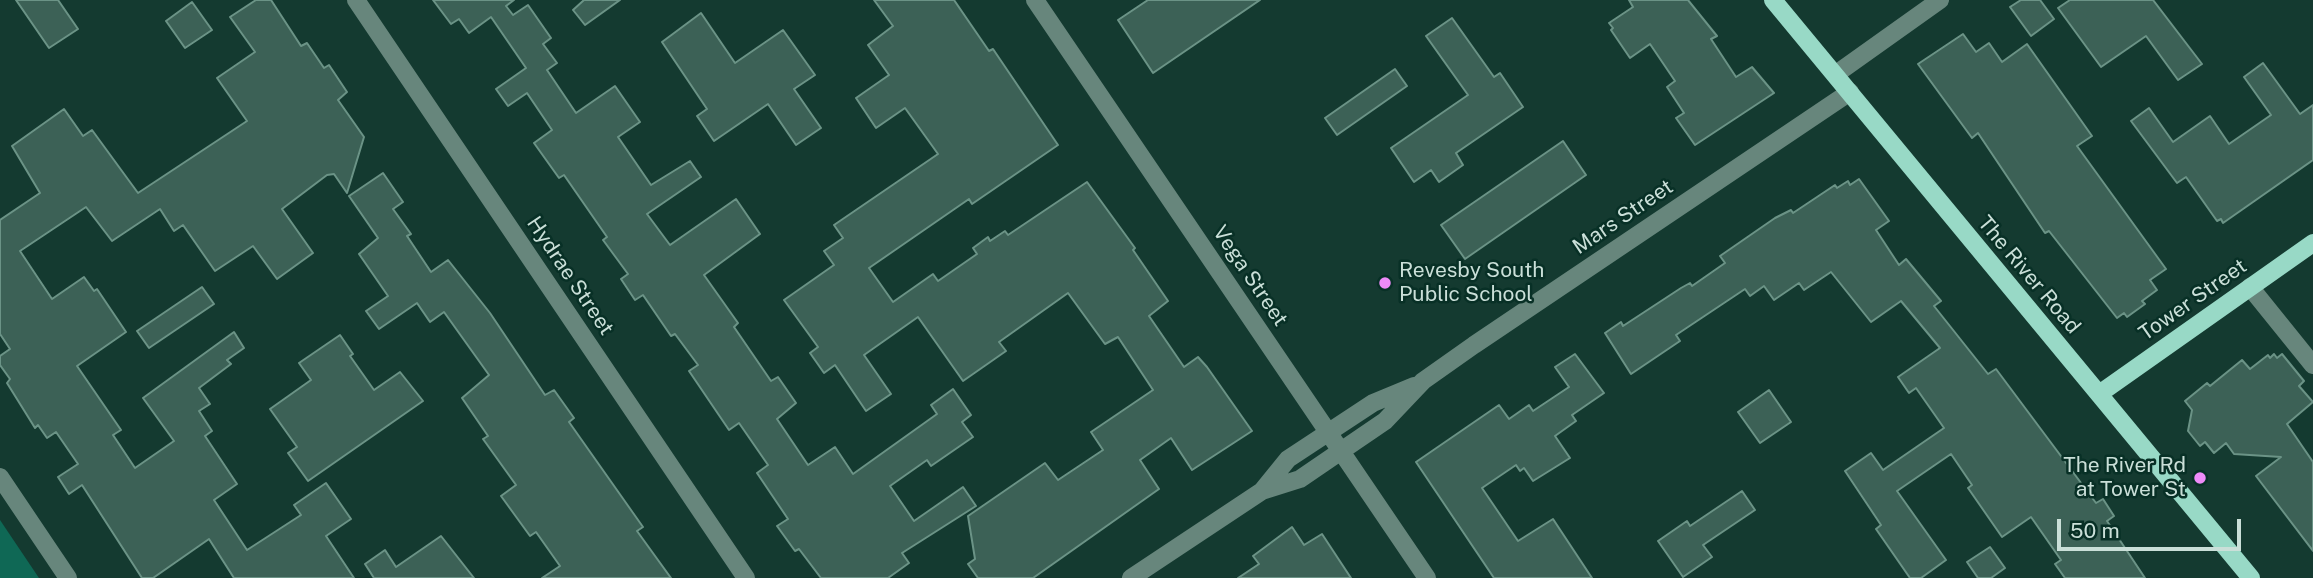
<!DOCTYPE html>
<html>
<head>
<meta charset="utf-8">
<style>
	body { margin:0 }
	#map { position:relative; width:2313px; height:578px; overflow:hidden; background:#143a30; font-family:"Public Sans",sans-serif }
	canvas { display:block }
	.scale { position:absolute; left:2057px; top:519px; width:184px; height:32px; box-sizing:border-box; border:4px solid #cadfd8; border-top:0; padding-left:9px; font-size:21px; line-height:24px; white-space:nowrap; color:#cadfd8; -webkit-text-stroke:5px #083026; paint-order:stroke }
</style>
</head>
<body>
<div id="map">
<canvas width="2313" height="578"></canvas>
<div class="scale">50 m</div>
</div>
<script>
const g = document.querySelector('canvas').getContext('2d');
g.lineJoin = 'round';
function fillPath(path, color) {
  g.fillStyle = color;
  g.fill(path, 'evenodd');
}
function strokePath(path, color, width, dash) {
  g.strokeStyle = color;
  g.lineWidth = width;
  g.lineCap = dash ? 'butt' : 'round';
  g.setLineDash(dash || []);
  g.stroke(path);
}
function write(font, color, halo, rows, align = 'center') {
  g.font = font + ' "Public Sans",sans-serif';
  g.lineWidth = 5;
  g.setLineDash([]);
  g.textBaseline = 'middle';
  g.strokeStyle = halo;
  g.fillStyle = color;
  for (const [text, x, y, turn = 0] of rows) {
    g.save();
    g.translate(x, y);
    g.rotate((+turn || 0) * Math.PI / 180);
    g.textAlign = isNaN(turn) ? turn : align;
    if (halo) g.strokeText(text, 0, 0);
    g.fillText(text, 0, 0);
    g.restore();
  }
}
const green = new Path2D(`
	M 0,520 L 39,578 L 0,578 Z`);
const building = new Path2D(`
	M 16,0 L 58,0 L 78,29 L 49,48 Z
	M 256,0 L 271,0 L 301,46 L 307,43 L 324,68 L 329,65 L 347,92 L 338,100 L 364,137 L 347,193 L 334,174 L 327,175 L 282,209 L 313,253 L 277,279 L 253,246 L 215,271 L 183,225 L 174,231 L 160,209 L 112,241 L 86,207 L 20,251 L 52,299 L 84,277 L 94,291 L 97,289 L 126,332 L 77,366 L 121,430 L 113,435 L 135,468 L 174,441 L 143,398 L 234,332 L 244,348 L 227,360 L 231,364 L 199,388 L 210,404 L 199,411 L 212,431 L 205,436 L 237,484 L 214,500 L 247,550 L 301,515 L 294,505 L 326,483 L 351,519 L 326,536 L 354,578 L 234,578 L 209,539 L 153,578 L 142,578 L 82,485 L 69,494 L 58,477 L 78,464 L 56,432 L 47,438 L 38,425 L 35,428 L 7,383 L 10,379 L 0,365 L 0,356 L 10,349 L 0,334 L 0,220 L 40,193 L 12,146 L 64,109 L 83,136 L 92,130 L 138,193 L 247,121 L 217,78 L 255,52 L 230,17 Z
	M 433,0 L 514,0 L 506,6 L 513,15 L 528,5 L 551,38 L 543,44 L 557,63 L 547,70 L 576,113 L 615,86 L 640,122 L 618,137 L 651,185 L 690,161 L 701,177 L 647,214 L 670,245 L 736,199 L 760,234 L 704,275 L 738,323 L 734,327 L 771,381 L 778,377 L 796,403 L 777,419 L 808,465 L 835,447 L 853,474 L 937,414 L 931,405 L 953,389 L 971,415 L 962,422 L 973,437 L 931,466 L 927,460 L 890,486 L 914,521 L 963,487 L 976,506 L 902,553 L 909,563 L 888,578 L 821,578 L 799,549 L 795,551 L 777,526 L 788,519 L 757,473 L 768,465 L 739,423 L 729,430 L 689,371 L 698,365 L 675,334 L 671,336 L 643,295 L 635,300 L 621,279 L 628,274 L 603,240 L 607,237 L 564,175 L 559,178 L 534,143 L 552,130 L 527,93 L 508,106 L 496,89 L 526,68 L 491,17 L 469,33 L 459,19 L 451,24 Z
	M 584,0 L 620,0 L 585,25 L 573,10 Z
	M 874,0 L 954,0 L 989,51 L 993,49 L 1058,145 L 972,204 L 969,199 L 869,268 L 893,302 L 933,274 L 938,281 L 977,254 L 973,248 L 988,237 L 990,241 L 1005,231 L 1008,235 L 1087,182 L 1135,248 L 1133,250 L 1168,301 L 1149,316 L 1184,367 L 1198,357 L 1207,367 L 1252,431 L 1192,470 L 1171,438 L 1140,460 L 1159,489 L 1033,578 L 978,578 L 968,564 L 975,559 L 968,516 L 1045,463 L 1058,480 L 1103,450 L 1091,432 L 1153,390 L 1118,337 L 1105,344 L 1068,293 L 999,342 L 1006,351 L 963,381 L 918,317 L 864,355 L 891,394 L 866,411 L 835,365 L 824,373 L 810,353 L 818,347 L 784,300 L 834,265 L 824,251 L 843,238 L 834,225 L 938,154 L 905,108 L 876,128 L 856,98 L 889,75 L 868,45 L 893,26 Z
	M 1148,0 L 1260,0 L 1153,73 L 1118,20 Z
	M 1629,0 L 1688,0 L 1717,36 L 1711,39 L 1736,77 L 1752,67 L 1774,93 L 1695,145 L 1676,118 L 1684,113 L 1667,87 L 1675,81 L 1650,44 L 1630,58 L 1611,30 L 1613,28 L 1609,23 L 1633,7 Z
	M 2021,0 L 2040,0 L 2054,19 L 2031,36 L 2010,7 Z
	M 2070,0 L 2153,0 L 2202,64 L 2178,80 L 2146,36 L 2101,67 L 2058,8 Z
	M 192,2 L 212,30 L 185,48 L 166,21 Z
	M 701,13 L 735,63 L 783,30 L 815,75 L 794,89 L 821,128 L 796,145 L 768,104 L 714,141 L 697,116 L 707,109 L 662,42 Z
	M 1452,18 L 1494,77 L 1500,73 L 1523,107 L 1456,153 L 1463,165 L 1439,182 L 1431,170 L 1414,182 L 1391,148 L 1468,95 L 1426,36 Z
	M 1963,34 L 1976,52 L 1989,43 L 2002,62 L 2027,44 L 2092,136 L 2077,146 L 2166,269 L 2150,280 L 2157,290 L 2142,301 L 2145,304 L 2127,317 L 2124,313 L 2117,318 L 2049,231 L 2045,233 L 1978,133 L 1972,138 L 1918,64 Z
	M 2263,63 L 2300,114 L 2313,105 L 2313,160 L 2223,223 L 2221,219 L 2217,221 L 2186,177 L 2177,183 L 2131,121 L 2149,108 L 2173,142 L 2210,116 L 2229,144 L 2271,115 L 2244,77 Z
	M 1395,69 L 1407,86 L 1337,135 L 1325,118 Z
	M 1563,141 L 1586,175 L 1465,259 L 1441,225 Z
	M 383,173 L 403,202 L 393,209 L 411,234 L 407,236 L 431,272 L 448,260 L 490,313 L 545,395 L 554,390 L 574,418 L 569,422 L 643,527 L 637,531 L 671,578 L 542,578 L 560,566 L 536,532 L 530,536 L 501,496 L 516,485 L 483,439 L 488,436 L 462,398 L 489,375 L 444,312 L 430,322 L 417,303 L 379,329 L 366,311 L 388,296 L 359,254 L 378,238 L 349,196 Z
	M 1859,179 L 1889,221 L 1876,230 L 1899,265 L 1906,259 L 1941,301 L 1934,306 L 1988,374 L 1996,369 L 2096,503 L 2103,499 L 2114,516 L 2107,521 L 2145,578 L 2065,578 L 2055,564 L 2061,560 L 2031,517 L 2002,537 L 1968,488 L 1972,485 L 1951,454 L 1897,491 L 1946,560 L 1921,578 L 1910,578 L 1876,529 L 1881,525 L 1845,471 L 1871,453 L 1883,470 L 1944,428 L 1916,388 L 1909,393 L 1898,377 L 1940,348 L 1901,301 L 1871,322 L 1831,272 L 1804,290 L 1799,283 L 1774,300 L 1764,286 L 1750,296 L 1745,289 L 1676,335 L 1680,341 L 1631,374 L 1605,333 L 1621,322 L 1623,326 L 1681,288 L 1690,283 L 1692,286 L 1725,263 L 1720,256 L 1775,218 L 1791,210 L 1793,213 L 1835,185 L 1837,188 L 1848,181 L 1850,185 Z
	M 202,287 L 214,304 L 149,348 L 137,331 Z
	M 340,335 L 353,354 L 350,356 L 374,390 L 400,372 L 423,401 L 308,481 L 288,453 L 297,447 L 270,409 L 311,380 L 299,363 Z
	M 1575,354 L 1604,393 L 1572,415 L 1576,421 L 1555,436 L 1570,458 L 1533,481 L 1524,468 L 1520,471 L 1516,465 L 1482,488 L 1518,541 L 1553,519 L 1592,578 L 1494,578 L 1416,462 L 1499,405 L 1509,419 L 1529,405 L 1533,411 L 1569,387 L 1555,367 Z
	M 2274,354 L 2277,358 L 2282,354 L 2304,381 L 2299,386 L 2313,402 L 2287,424 L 2313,462 L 2313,551 L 2256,476 L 2281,457 L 2234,454 L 2226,443 L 2214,453 L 2205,442 L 2200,446 L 2188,431 L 2192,410 L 2185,401 L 2207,383 L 2210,386 L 2242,360 L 2250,369 L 2268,355 L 2270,358 Z
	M 1769,390 L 1791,422 L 1760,443 L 1738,412 Z
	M 1742,491 L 1755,510 L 1703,545 L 1712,557 L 1683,577 L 1658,541 L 1687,521 L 1690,526 Z
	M 1292,527 L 1304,545 L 1322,534 L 1351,578 L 1238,578 L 1259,564 L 1253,556 Z
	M 441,536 L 474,578 L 374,578 L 365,564 L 385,550 L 396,567 Z
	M 1990,547 L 2005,568 L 1991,578 L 1978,578 L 1967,562 Z`);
const minor = new Path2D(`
	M 356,0 L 746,578
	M 1035,0 L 1427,578
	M 1836,74 L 1940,0
	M 2250,287 L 2313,365
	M 0,477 L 68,578
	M 1262,491 L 1288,459 L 1373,403 L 1414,386
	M 1131,578 L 1262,491 L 1300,479 L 1341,451 L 1385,421 L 1423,381 L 1474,345 L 1850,92`);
const major = new Path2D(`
	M 1773,0 L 2251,578
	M 2099,394 L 2313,243`);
const markers = [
	[1385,283,7,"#ee8bf8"],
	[2200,478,7,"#ee8bf8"]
];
const streetNames = [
	["Mars Street",1623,217,-34],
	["The River Road",2029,275,50],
	["Hydrae Street",570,276,56],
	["Vega Street",1250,276,56],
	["Tower Street",2193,300,-35]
];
const poiNames = [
	["Revesby South",1399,271],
	["Public School",1399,295],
	["The River Rd",2186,466,"right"],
	["at Tower St",2186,490,"right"]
];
fillPath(green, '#0f6855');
fillPath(building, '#3c6156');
strokePath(building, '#6b9386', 2);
strokePath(minor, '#67867c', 18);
strokePath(major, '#98d9c6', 18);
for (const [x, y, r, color] of markers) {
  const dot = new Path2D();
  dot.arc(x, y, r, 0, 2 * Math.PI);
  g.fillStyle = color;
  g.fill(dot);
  strokePath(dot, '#083026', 2.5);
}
write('21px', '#cadfd8', '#083026', streetNames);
write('21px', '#cadfd8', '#083026', poiNames, 'left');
</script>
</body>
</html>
